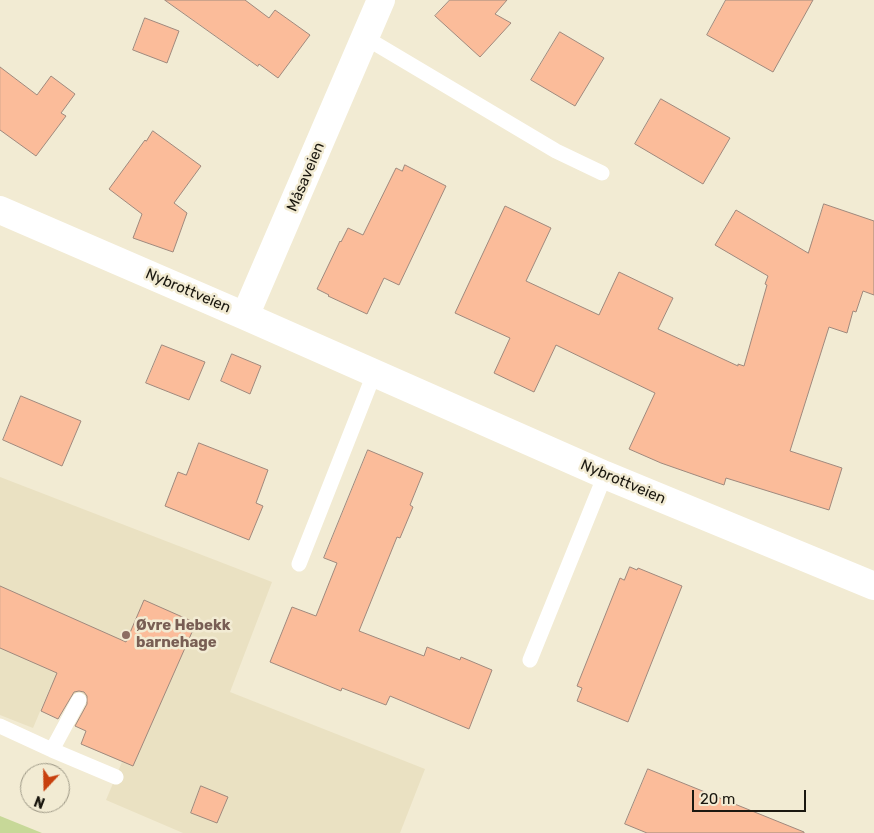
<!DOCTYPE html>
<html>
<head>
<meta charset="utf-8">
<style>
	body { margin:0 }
	#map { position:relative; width:874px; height:833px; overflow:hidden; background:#f2ebd3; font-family:Rubik,sans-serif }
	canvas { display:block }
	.north { position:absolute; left:20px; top:763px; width:50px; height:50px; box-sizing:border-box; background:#f2ebd3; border:1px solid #9c9785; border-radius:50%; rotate:201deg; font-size:14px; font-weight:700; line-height:20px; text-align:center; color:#1b1810 }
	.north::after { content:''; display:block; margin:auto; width:18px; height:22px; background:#c8410f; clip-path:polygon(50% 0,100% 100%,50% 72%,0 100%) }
	.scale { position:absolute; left:692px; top:790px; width:114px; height:22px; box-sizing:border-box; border:2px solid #1b1810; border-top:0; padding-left:6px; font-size:15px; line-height:18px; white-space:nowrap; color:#1b1810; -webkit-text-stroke:4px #f2ebd3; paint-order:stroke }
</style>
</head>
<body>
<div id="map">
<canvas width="874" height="833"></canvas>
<div class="north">N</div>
<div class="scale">20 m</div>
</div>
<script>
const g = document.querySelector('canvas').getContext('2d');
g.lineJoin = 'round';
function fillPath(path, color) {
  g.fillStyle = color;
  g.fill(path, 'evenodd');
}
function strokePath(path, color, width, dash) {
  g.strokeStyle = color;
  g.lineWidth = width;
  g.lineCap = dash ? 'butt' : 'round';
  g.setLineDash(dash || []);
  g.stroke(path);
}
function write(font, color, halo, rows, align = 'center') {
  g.font = font + ' Rubik,sans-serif';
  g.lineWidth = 5;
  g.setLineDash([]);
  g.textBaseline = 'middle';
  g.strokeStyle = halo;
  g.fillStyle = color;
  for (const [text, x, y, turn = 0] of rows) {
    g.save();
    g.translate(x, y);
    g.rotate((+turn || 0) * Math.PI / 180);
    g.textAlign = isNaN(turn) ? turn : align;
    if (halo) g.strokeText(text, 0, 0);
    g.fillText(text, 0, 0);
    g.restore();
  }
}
const built = new Path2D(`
	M 0,477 L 272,582 L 230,692 L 425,769 L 400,833 L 183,833 L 106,800 L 122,762 L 81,744 L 96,708 L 50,688 L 33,728 L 0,715 Z`);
const green = new Path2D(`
	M 0,816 L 42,833 L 0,833 Z`);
const building = new Path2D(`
	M 165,0 L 245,0 L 269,18 L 275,10 L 310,35 L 278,78 L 259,64 L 258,66 Z
	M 450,0 L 507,0 L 495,14 L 511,23 L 480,57 L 435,16 Z
	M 726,0 L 813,0 L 773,72 L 707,35 Z
	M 145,18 L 179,31 L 167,63 L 133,50 Z
	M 560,32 L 604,58 L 575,106 L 531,80 Z
	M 0,67 L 37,95 L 51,76 L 75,94 L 61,113 L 66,116 L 36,156 L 0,130 Z
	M 661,99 L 730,138 L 703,184 L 635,144 Z
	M 153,131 L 201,166 L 174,203 L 187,213 L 173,252 L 133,238 L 142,214 L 109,189 L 145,140 L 146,141 Z
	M 405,165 L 446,186 L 399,285 L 384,278 L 367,314 L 328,296 L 329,295 L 317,289 L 340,241 L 341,242 L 348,228 L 363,235 L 396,168 L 402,171 Z
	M 824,204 L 874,221 L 874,295 L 863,291 L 856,312 L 853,311 L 847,333 L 829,327 L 790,451 L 842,468 L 829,510 L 726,478 L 724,485 L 661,463 L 629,449 L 655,393 L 556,345 L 534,392 L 494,373 L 510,338 L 455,313 L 505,206 L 551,228 L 526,281 L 599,315 L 619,272 L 673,298 L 658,329 L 738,366 L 738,364 L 744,366 L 767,285 L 765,284 L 768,276 L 715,245 L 736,210 L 808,253 Z
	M 162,345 L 205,362 L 189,400 L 146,383 Z
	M 232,354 L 261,366 L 250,394 L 221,381 Z
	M 21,396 L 81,421 L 62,466 L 3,440 Z
	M 199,443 L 268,470 L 256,503 L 263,506 L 249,540 L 165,506 L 178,472 L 186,475 Z
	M 368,450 L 423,473 L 410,505 L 413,507 L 400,538 L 397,537 L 359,631 L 424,656 L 427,647 L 460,660 L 461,657 L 492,670 L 469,729 L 390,696 L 386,705 L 342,688 L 341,691 L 270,662 L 292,607 L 316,616 L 337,563 L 324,558 Z
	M 630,567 L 637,570 L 638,568 L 682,586 L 628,722 L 577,701 L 582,688 L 577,686 L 620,578 L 624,580 Z
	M 0,586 L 126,642 L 144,600 L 196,623 L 133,766 L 81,744 L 86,731 L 75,726 L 87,704 L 87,696 L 84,692 L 79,691 L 74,692 L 58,719 L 41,711 L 57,673 L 0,648 Z
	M 648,769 L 804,832 L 804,833 L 647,833 L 625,824 Z
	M 201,786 L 228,797 L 217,823 L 191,813 Z`);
const lane = new Path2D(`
	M 366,38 L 556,151 L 602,173
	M 299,564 L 374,374
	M 530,660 L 605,475
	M 0,726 L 52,750 L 116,777
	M 52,750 L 79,700`);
const street = new Path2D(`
	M 0,210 L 245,316 L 605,475 L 874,586
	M 245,316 L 381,0`);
const markers = [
	[126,635,5,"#8d6e63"]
];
const streetNames = [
	["Måsaveien",306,177,-67],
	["Nybrottveien",188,291,23],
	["Nybrottveien",623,482,23]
];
const educationNames = [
	["Øvre Hebekk",136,626],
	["barnehage",136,643]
];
fillPath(built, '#eae1c2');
fillPath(green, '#c7d898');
fillPath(building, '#fbbc9a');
strokePath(building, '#9f897d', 1);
strokePath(lane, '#fff', 15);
strokePath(street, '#fff', 28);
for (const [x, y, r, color] of markers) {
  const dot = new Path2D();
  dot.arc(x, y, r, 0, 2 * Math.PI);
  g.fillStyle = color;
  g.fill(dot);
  strokePath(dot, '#f2ebd3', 2);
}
write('15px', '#1b1810', '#f2ebd3', streetNames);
write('bold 15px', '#785e54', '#f2ebd3', educationNames, 'left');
</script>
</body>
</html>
